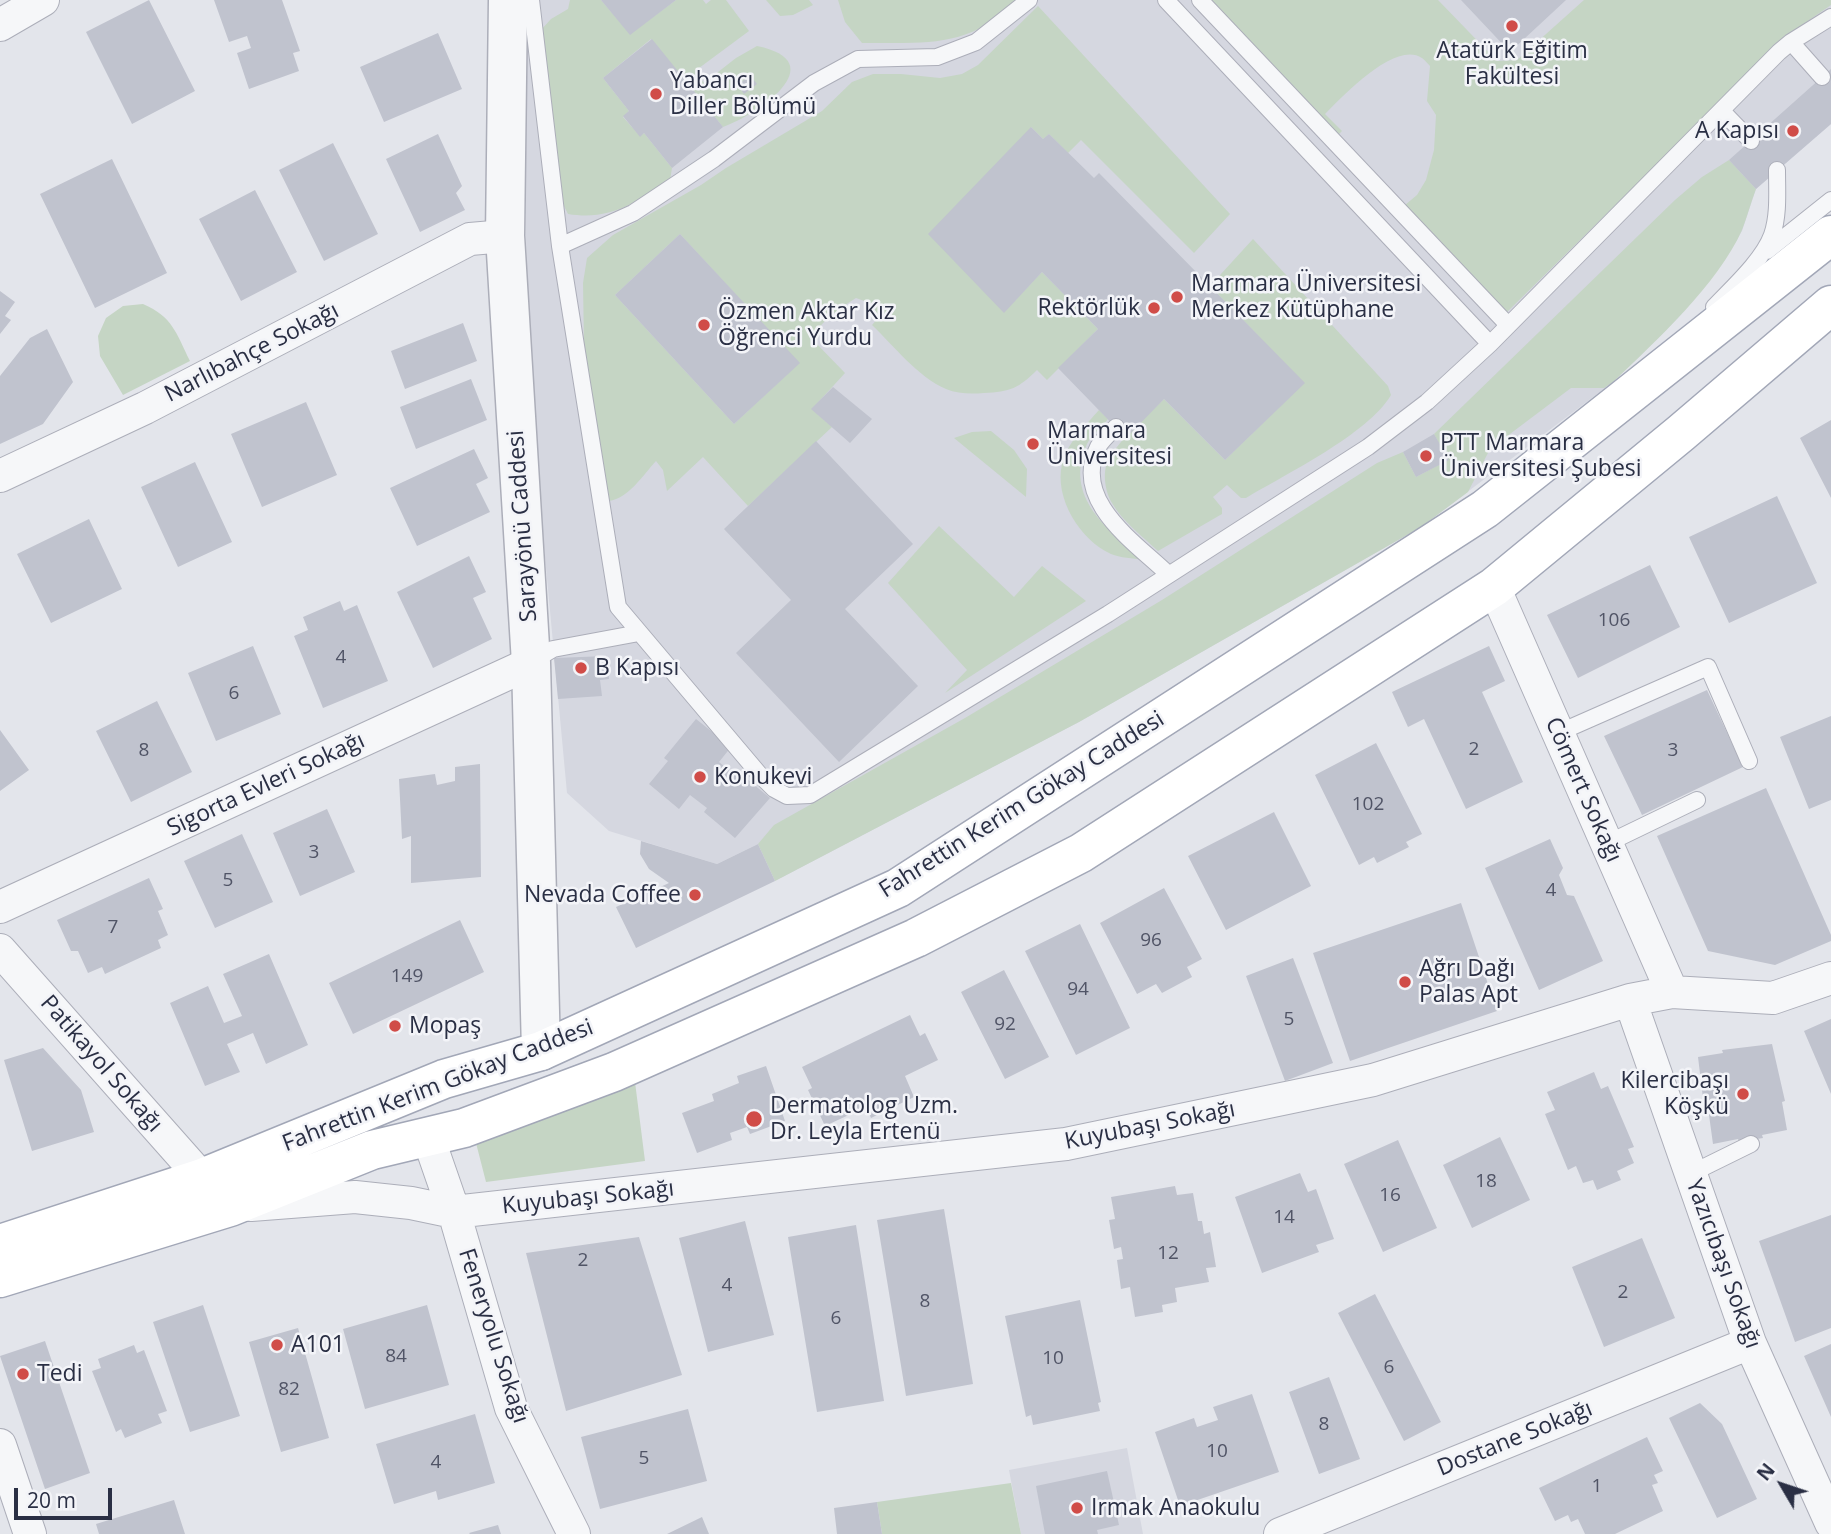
<!DOCTYPE html>
<html>
<head>
<meta charset="utf-8">
<style>
	body { margin:0 }
	#map { position:relative; width:1831px; height:1534px; overflow:hidden; background:#e3e5eb; font-family:"Open Sans",sans-serif }
	canvas { display:block }
	.north { position:absolute; left:1747px; top:1450px; width:70px; height:70px; -webkit-text-stroke:5px #f3f4f8; paint-order:stroke; rotate:309deg; font-size:19px; font-weight:700; line-height:28px; text-align:center; color:#2a2f44 }
	.north::after { content:''; display:block; margin:auto; width:24px; height:32px; background:#2a2f44; clip-path:polygon(50% 0,100% 100%,50% 72%,0 100%) }
	.scale { position:absolute; left:14px; top:1488px; width:98px; height:32px; box-sizing:border-box; border:4px solid #2a2f44; border-top:0; padding-left:9px; font-size:21px; line-height:24px; white-space:nowrap; color:#2a2f44; -webkit-text-stroke:5px #f3f4f8; paint-order:stroke }
</style>
</head>
<body>
<div id="map">
<canvas width="1831" height="1534"></canvas>
<div class="north">N</div>
<div class="scale">20 m</div>
</div>
<script>
const g = document.querySelector('canvas').getContext('2d');
g.lineJoin = 'round';
function fillPath(path, color) {
  g.fillStyle = color;
  g.fill(path, 'evenodd');
}
function strokePath(path, color, width, dash) {
  g.strokeStyle = color;
  g.lineWidth = width;
  g.lineCap = dash ? 'butt' : 'round';
  g.setLineDash(dash || []);
  g.stroke(path);
}
function write(font, color, halo, rows, align = 'center') {
  g.font = font + ' "Open Sans",sans-serif';
  g.lineWidth = 5;
  g.setLineDash([]);
  g.textBaseline = 'middle';
  g.strokeStyle = halo;
  g.fillStyle = color;
  for (const [text, x, y, turn = 0] of rows) {
    g.save();
    g.translate(x, y);
    g.rotate((+turn || 0) * Math.PI / 180);
    g.textAlign = isNaN(turn) ? turn : align;
    if (halo) g.strokeText(text, 0, 0);
    g.fillText(text, 0, 0);
    g.restore();
  }
}
const built = new Path2D(`
	M 520,0 L 1831,0 L 1831,124 L 1756,189 L 1742,231 L 1724,261 L 1678,318 L 1648,348 L 1613,382 L 1421,527 L 1079,722 L 775,881 L 758,844 L 717,864 L 609,831 L 567,793 L 530,396 Z
	M 1127,1448 L 1143,1534 L 1021,1534 L 1009,1470 Z`);
const green = new Path2D(`
	M 570,0 L 601,0 L 630,34 L 676,0 L 703,0 L 706,4 L 711,0 L 726,0 L 749,31 L 695,71 L 704,83 L 736,58 L 757,46 C 835,62 757,115 723,127 L 651,39 L 603,78 L 629,111 L 623,117 L 640,136 L 644,133 L 672,168 L 670,180 C 636,202 611,221 568,214 L 562,202 L 541,30 L 551,19 L 568,9 Z
	M 766,0 L 809,0 L 813,5 L 793,15 L 780,16 Z
	M 838,0 L 1016,0 C 969,50 924,42 862,43 L 845,22 Z
	M 1200,0 L 1438,0 L 1497,61 L 1517,60 L 1584,0 L 1831,0 L 1831,5 L 1776,43 L 1715,107 L 1501,318 L 1362,173 L 1370,168 L 1405,205 L 1417,195 L 1426,180 L 1434,150 L 1436,115 L 1427,101 L 1430,66 C 1427,63 1425,60 1422,58 C 1395,40 1342,97 1325,114 L 1342,131 L 1332,141 Z
	M 1038,6 L 1230,214 L 1194,253 L 1081,140 L 1068,153 L 1049,134 L 1043,139 L 1031,127 L 1004,312 L 1042,272 L 1098,329 L 1047,380 L 1037,370 C 1019,388 1010,392 984,393 C 971,394 958,394 946,389 C 918,377 894,346 872,325 L 879,317 L 870,303 L 856,298 C 838,309 823,320 811,338 L 845,373 L 812,409 L 832,427 L 748,506 L 703,457 L 667,491 L 663,470 L 656,461 C 643,475 629,498 609,501 L 584,345 L 583,283 L 587,258 L 613,235 L 701,185 L 726,168 L 822,111 L 852,82 L 873,74 L 901,74 L 940,78 L 962,74 L 978,65 ZM 680,234 L 799,363 L 734,424 L 615,295 Z
	M 1729,160 L 1756,189 C 1751,202 1747,217 1742,230 C 1718,284 1656,341 1613,382 L 1604,388 L 1571,388 L 1490,449 L 1468,492 L 1421,527 L 1079,722 L 775,881 L 758,844 L 774,825 L 965,718 L 1162,600 L 1377,463 L 1403,452 L 1416,477 L 1448,460 L 1434,434 L 1675,200 L 1702,177 Z
	M 1253,239 L 1388,386 L 1391,395 C 1368,434 1286,474 1246,498 L 1241,498 L 1227,485 L 1213,497 L 1222,508 L 1222,514 L 1158,551 C 1142,536 1123,522 1112,503 C 1106,494 1103,477 1106,466 C 1114,443 1147,416 1164,399 L 1225,460 L 1304,383 L 1210,286 Z
	M 143,304 C 173,317 176,333 190,361 L 123,395 L 100,356 L 98,336 L 106,318 L 123,306 Z
	M 1099,410 L 1108,419 C 1102,427 1091,435 1087,444 C 1063,498 1108,529 1143,560 C 1133,558 1120,558 1111,554 C 1080,540 1054,498 1062,464 C 1067,443 1085,426 1099,410 Z
	M 991,431 L 1014,450 L 1027,469 L 1026,497 L 954,438 L 972,432 Z
	M 939,526 L 1014,597 L 1042,566 L 1086,601 L 945,693 L 967,670 L 888,583 Z
	M 635,1082 L 645,1161 L 486,1182 L 476,1143 Z
	M 1011,1483 L 1021,1534 L 882,1534 L 877,1502 Z`);
const building = new Path2D(`
	M 149,0 L 195,91 L 132,124 L 86,32 Z
	M 214,0 L 282,0 L 300,51 L 293,53 L 299,71 L 249,89 L 237,53 L 251,48 L 247,36 L 229,42 Z
	M 601,0 L 676,0 L 630,35 Z
	M 1461,0 L 1566,0 L 1510,52 Z
	M 438,33 L 462,89 L 384,122 L 360,67 Z
	M 652,39 L 723,127 L 672,168 L 644,133 L 640,137 L 623,116 L 629,111 L 603,78 Z
	M 1831,69 L 1831,124 L 1756,189 L 1729,160 Z
	M 750,75 L 757,84 L 744,94 L 738,85 Z
	M 1031,127 L 1043,139 L 1049,134 L 1094,178 L 1099,173 L 1305,383 L 1225,460 L 1164,399 L 1126,438 L 1058,368 L 1098,329 L 1042,272 L 1004,313 L 928,234 Z
	M 438,134 L 462,186 L 456,193 L 465,210 L 420,232 L 386,159 Z
	M 333,143 L 378,234 L 324,261 L 279,170 Z
	M 112,159 L 167,273 L 95,308 L 40,194 Z
	M 255,190 L 297,272 L 241,301 L 199,219 Z
	M 680,234 L 800,363 L 734,424 L 615,295 Z
	M 0,291 L 15,302 L 5,316 L 11,320 L 0,334 Z
	M 463,323 L 477,361 L 405,389 L 391,351 Z
	M 47,329 L 73,382 L 43,424 L 0,444 L 0,376 L 30,338 Z
	M 471,379 L 487,420 L 416,449 L 400,407 Z
	M 833,387 L 872,419 L 850,443 L 811,409 Z
	M 306,402 L 337,475 L 262,507 L 231,434 Z
	M 1831,420 L 1831,498 L 1800,438 Z
	M 1434,434 L 1449,460 L 1416,477 L 1403,452 Z
	M 816,441 L 913,544 L 845,609 L 918,686 L 839,762 L 736,653 L 791,600 L 724,529 Z
	M 474,449 L 488,478 L 476,484 L 490,512 L 417,546 L 390,488 Z
	M 195,462 L 232,542 L 178,567 L 141,487 Z
	M 1777,496 L 1817,583 L 1729,623 L 1689,537 Z
	M 89,519 L 122,589 L 51,623 L 17,554 Z
	M 469,556 L 486,592 L 473,598 L 492,639 L 433,668 L 397,592 Z
	M 1650,565 L 1680,627 L 1578,678 L 1547,615 Z
	M 340,601 L 344,611 L 357,605 L 388,681 L 323,708 L 294,636 L 308,630 L 303,617 Z
	M 253,646 L 281,714 L 216,741 L 188,673 Z
	M 1489,646 L 1505,681 L 1482,692 L 1523,782 L 1466,809 L 1424,719 L 1408,727 L 1392,692 Z
	M 607,656 L 609,679 L 600,680 L 602,696 L 558,699 L 554,658 Z
	M 1707,690 L 1743,767 L 1642,815 L 1604,736 Z
	M 157,701 L 192,772 L 131,802 L 96,731 Z
	M 1831,716 L 1831,800 L 1809,809 L 1780,737 Z
	M 696,719 L 731,747 L 719,762 L 732,773 L 735,769 L 770,798 L 735,838 L 704,812 L 707,808 L 690,795 L 679,809 L 649,784 L 668,761 L 664,758 Z
	M 0,730 L 29,770 L 0,791 Z
	M 1376,743 L 1422,834 L 1406,842 L 1409,847 L 1377,863 L 1374,857 L 1359,865 L 1315,775 Z
	M 480,764 L 481,877 L 411,883 L 411,836 L 402,839 L 399,779 L 435,774 L 437,785 L 455,781 L 455,767 Z
	M 1766,788 L 1831,935 L 1831,941 L 1775,965 L 1708,951 L 1657,836 Z
	M 327,809 L 355,872 L 300,896 L 273,833 Z
	M 1274,812 L 1311,886 L 1226,930 L 1188,856 Z
	M 242,834 L 273,902 L 215,928 L 184,861 Z
	M 1550,839 L 1563,868 L 1559,875 L 1567,895 L 1574,896 L 1603,961 L 1539,990 L 1485,868 Z
	M 641,841 L 717,864 L 758,844 L 775,881 L 636,948 L 616,907 L 669,883 L 649,869 L 640,854 Z
	M 149,878 L 163,909 L 158,911 L 168,935 L 158,940 L 161,948 L 105,974 L 102,967 L 88,973 L 78,951 L 71,951 L 57,920 Z
	M 1164,888 L 1202,959 L 1187,967 L 1192,977 L 1162,993 L 1156,984 L 1137,994 L 1100,923 Z
	M 1461,903 L 1497,1011 L 1350,1061 L 1313,953 Z
	M 460,920 L 484,972 L 353,1034 L 329,983 Z
	M 1080,924 L 1130,1028 L 1076,1055 L 1025,951 Z
	M 269,954 L 308,1045 L 266,1064 L 253,1033 L 227,1044 L 240,1072 L 205,1086 L 170,1003 L 208,986 L 224,1023 L 242,1016 L 223,974 Z
	M 1293,958 L 1333,1063 L 1285,1081 L 1246,976 Z
	M 1004,970 L 1049,1057 L 1005,1079 L 961,992 Z
	M 910,1015 L 920,1036 L 925,1033 L 938,1060 L 905,1076 L 914,1097 L 871,1118 L 866,1107 L 825,1126 L 808,1090 L 812,1088 L 802,1067 Z
	M 1831,1019 L 1831,1094 L 1804,1031 Z
	M 1772,1044 L 1785,1101 L 1782,1102 L 1787,1130 L 1762,1135 L 1763,1138 L 1739,1142 L 1738,1139 L 1713,1144 L 1709,1115 L 1705,1115 L 1698,1057 L 1723,1053 L 1722,1050 Z
	M 43,1048 L 81,1090 L 94,1132 L 32,1151 L 4,1060 Z
	M 766,1066 L 785,1121 L 750,1134 L 747,1127 L 730,1133 L 732,1140 L 697,1153 L 682,1113 L 714,1101 L 712,1094 L 739,1083 L 737,1076 Z
	M 1594,1072 L 1601,1089 L 1608,1086 L 1634,1147 L 1628,1149 L 1634,1163 L 1617,1171 L 1621,1180 L 1597,1190 L 1593,1180 L 1583,1183 L 1576,1166 L 1568,1170 L 1545,1114 L 1555,1110 L 1547,1092 Z
	M 1500,1137 L 1530,1200 L 1472,1228 L 1443,1165 Z
	M 1398,1140 L 1437,1228 L 1383,1252 L 1344,1164 Z
	M 1300,1173 L 1308,1192 L 1316,1189 L 1334,1239 L 1316,1245 L 1319,1252 L 1262,1273 L 1235,1197 Z
	M 1175,1186 L 1177,1195 L 1193,1193 L 1198,1221 L 1202,1221 L 1204,1234 L 1210,1232 L 1216,1267 L 1206,1268 L 1209,1282 L 1175,1288 L 1177,1302 L 1162,1305 L 1163,1312 L 1135,1317 L 1130,1287 L 1121,1289 L 1117,1260 L 1123,1259 L 1121,1247 L 1114,1249 L 1109,1220 L 1115,1219 L 1111,1197 Z
	M 944,1209 L 973,1384 L 906,1396 L 877,1220 Z
	M 1831,1215 L 1831,1328 L 1795,1342 L 1759,1241 Z
	M 745,1221 L 774,1335 L 708,1352 L 679,1238 Z
	M 856,1225 L 884,1401 L 817,1412 L 788,1237 Z
	M 639,1237 L 682,1375 L 566,1411 L 526,1253 Z
	M 1642,1238 L 1675,1318 L 1604,1347 L 1572,1267 Z
	M 1375,1294 L 1441,1422 L 1404,1441 L 1338,1313 Z
	M 1080,1300 L 1101,1402 L 1098,1403 L 1100,1411 L 1033,1425 L 1031,1415 L 1026,1417 L 1005,1316 Z
	M 203,1305 L 240,1416 L 190,1432 L 153,1322 Z
	M 427,1305 L 449,1385 L 365,1409 L 343,1329 Z
	M 298,1328 L 329,1438 L 281,1452 L 249,1342 Z
	M 45,1341 L 90,1473 L 45,1489 L 0,1356 Z
	M 1831,1344 L 1831,1417 L 1804,1356 Z
	M 134,1345 L 137,1353 L 144,1350 L 167,1411 L 158,1414 L 162,1423 L 125,1438 L 121,1429 L 116,1432 L 92,1371 L 101,1368 L 98,1359 Z
	M 1329,1377 L 1360,1459 L 1319,1474 L 1289,1392 Z
	M 1252,1394 L 1279,1472 L 1180,1506 L 1155,1432 L 1194,1418 L 1197,1427 L 1218,1420 L 1213,1407 Z
	M 1700,1403 L 1722,1424 L 1757,1499 L 1717,1518 L 1669,1418 Z
	M 688,1409 L 707,1481 L 600,1509 L 581,1437 Z
	M 475,1414 L 495,1483 L 438,1500 L 436,1491 L 394,1504 L 376,1444 Z
	M 1647,1437 L 1663,1471 L 1654,1475 L 1658,1483 L 1652,1485 L 1663,1511 L 1615,1534 L 1585,1534 L 1578,1519 L 1571,1522 L 1568,1515 L 1555,1521 L 1539,1488 Z
	M 1107,1471 L 1119,1525 L 1097,1530 L 1098,1534 L 1045,1534 L 1036,1486 Z
	M 174,1500 L 185,1534 L 99,1534 L 96,1524 Z
	M 877,1502 L 882,1534 L 837,1534 L 834,1508 Z
	M 702,1517 L 709,1534 L 667,1534 Z
	M 498,1525 L 501,1534 L 470,1534 L 469,1533 Z`);
const service = new Path2D(`
	M 531,0 L 560,246 L 618,607 L 760,775 L 774,789 L 787,796 L 810,795 L 1108,614 L 1368,447 L 1427,402 L 1490,344 L 1779,52 L 1791,42 L 1831,17
	M 1166,0 L 1490,344
	M 1200,0 L 1508,325
	M 1791,42 L 1822,77
	M 1722,111 L 1751,141
	M 560,246 L 633,213 L 714,159 L 814,83 L 858,59 L 937,57 L 976,42 L 1029,0
	M 1767,251 L 1831,200
	M 1714,307 C 1732,288 1763,260 1772,235 C 1779,215 1777,191 1777,170
	M 1116,427 C 1110,433 1102,440 1098,447 C 1071,501 1136,543 1168,574
	M 531,662 L 553,649 L 639,633
	M 1558,733 L 1708,667 L 1749,761
	M 1606,844 L 1697,800
	M 1690,1174 L 1751,1144`);
const minor = new Path2D(`
	M 0,25 L 43,0
	M 0,476 L 145,408 L 470,239 L 505,236
	M 1494,587 L 1672,992
	M 0,907 L 531,663
	M 0,950 L 202,1178
	M 1630,1000 L 1750,1343 L 1831,1523
	M 428,1137 L 454,1212 L 511,1408 L 574,1534
	M 251,1205 L 355,1197 L 411,1203 L 454,1212 L 1066,1144 L 1373,1080 L 1630,1000 L 1672,992 L 1773,998 L 1831,978
	M 0,1445 L 30,1534
	M 1280,1534 L 1750,1343`);
const tertiary = new Path2D(`
	M 508,0 L 505,236 L 531,663 L 541,1051`);
const primary = new Path2D(`
	M 0,1244 L 202,1178 L 444,1079 L 541,1051 L 898,888 L 1485,509 L 1831,235
	M 0,1278 L 230,1207 L 372,1150 L 464,1128 L 614,1072 L 916,938 L 1081,853 L 1494,587 L 1681,433 L 1831,305`);
const markers = [
	[1512,26,7,"#d04c48"],
	[656,94,7,"#d04c48"],
	[1793,131,7,"#d04c48"],
	[1177,297,7,"#d04c48"],
	[1154,308,7,"#d04c48"],
	[704,325,7,"#d04c48"],
	[1033,444,7,"#d04c48"],
	[1426,456,7,"#d04c48"],
	[581,668,7,"#d04c48"],
	[700,777,7,"#d04c48"],
	[695,895,7,"#d04c48"],
	[1405,982,7,"#d04c48"],
	[395,1026,7,"#d04c48"],
	[1743,1094,7,"#d04c48"],
	[754,1119,9,"#d04c48"],
	[277,1345,7,"#d04c48"],
	[23,1374,7,"#d04c48"],
	[1077,1508,7,"#d04c48"]
];
const numberNames = [
	["106",1614,621],
	["4",341,658],
	["6",234,694],
	["2",1474,750],
	["8",144,751],
	["3",1673,751],
	["102",1368,805],
	["3",314,853],
	["5",228,881],
	["4",1551,891],
	["7",113,928],
	["96",1151,941],
	["149",407,977],
	["94",1078,990],
	["5",1289,1020],
	["92",1005,1025],
	["18",1486,1182],
	["16",1390,1196],
	["14",1284,1218],
	["12",1168,1254],
	["2",583,1261],
	["4",727,1286],
	["2",1623,1293],
	["8",925,1302],
	["6",836,1319],
	["84",396,1357],
	["10",1053,1359],
	["6",1389,1368],
	["82",289,1390],
	["8",1324,1425],
	["10",1217,1452],
	["5",644,1459],
	["4",436,1463],
	["1",1597,1487]
];
const poiNames = [
	["Atatürk Eğitim",1512,51,"center"],
	["Fakültesi",1512,77,"center"],
	["Yabancı",670,81],
	["Diller Bölümü",670,107],
	["A Kapısı",1779,131,"right"],
	["Marmara Üniversitesi",1191,284],
	["Merkez Kütüphane",1191,310],
	["Rektörlük",1140,308,"right"],
	["Özmen Aktar Kız",718,312],
	["Öğrenci Yurdu",718,338],
	["Marmara",1047,431],
	["Üniversitesi",1047,457],
	["PTT Marmara",1440,443],
	["Üniversitesi Şubesi",1440,469],
	["B Kapısı",595,668],
	["Konukevi",714,777],
	["Nevada Coffee",681,895,"right"],
	["Ağrı Dağı",1419,969],
	["Palas Apt",1419,995],
	["Mopaş",409,1026],
	["Kilercibaşı",1729,1081,"right"],
	["Köşkü",1729,1107,"right"],
	["Dermatolog Uzm.",770,1106],
	["Dr. Leyla Ertenü",770,1132],
	["A101",291,1345],
	["Tedi",37,1374],
	["Irmak Anaokulu",1091,1508]
];
const streetNames = [
	["Narlıbahçe Sokağı",252,353,-27],
	["Sarayönü Caddesi",523,526,-94],
	["Sigorta Evleri Sokağı",266,785,-25],
	["Cömert Sokağı",1583,790,66],
	["Fahrettin Kerim Gökay Caddesi",1022,805,-32],
	["Patikayol Sokağı",101,1064,49],
	["Fahrettin Kerim Gökay Caddesi",438,1086,-21],
	["Kuyubaşı Sokağı",1150,1126,-11],
	["Kuyubaşı Sokağı",588,1198,-6],
	["Yazıcıbaşı Sokağı",1723,1264,70],
	["Feneryolu Sokağı",493,1336,72],
	["Dostane Sokağı",1515,1439,-22]
];
fillPath(built, '#d5d7e0');
fillPath(green, '#c5d5c4');
fillPath(building, '#c0c3ce');
strokePath(service, '#acaeb9', 18);
strokePath(minor, '#acaeb9', 34);
strokePath(tertiary, '#acaeb9', 41);
strokePath(primary, '#a2a7b7', 41);
strokePath(service, '#f6f7f9', 16);
strokePath(minor, '#f6f7f9', 32);
strokePath(tertiary, '#f6f7f9', 38);
strokePath(primary, '#fff', 38);
for (const [x, y, r, color] of markers) {
  const dot = new Path2D();
  dot.arc(x, y, r, 0, 2 * Math.PI);
  g.fillStyle = color;
  g.fill(dot);
  strokePath(dot, '#f3f4f8', 2.5);
}
write('19px', '#505466', null, numberNames);
write('23px', '#2a2f44', '#f3f4f8', poiNames, 'left');
write('23px', '#2a2f44', '#f3f4f8', streetNames);
</script>
</body>
</html>
